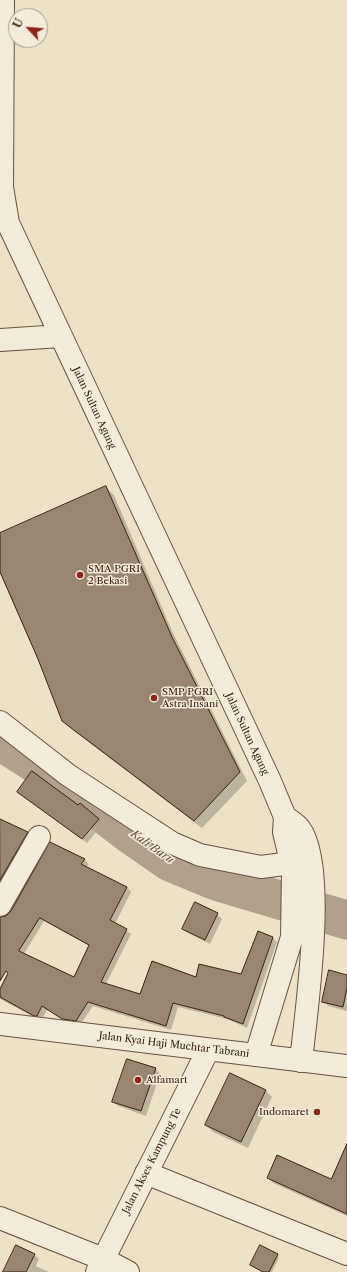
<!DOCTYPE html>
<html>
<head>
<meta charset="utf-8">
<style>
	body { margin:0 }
	#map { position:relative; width:347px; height:1272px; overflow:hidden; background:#ede2c8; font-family:"Libre Caslon Text",serif }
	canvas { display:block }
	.north { position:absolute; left:8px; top:8px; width:40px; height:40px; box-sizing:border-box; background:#f3ecdb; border:1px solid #aa9b8b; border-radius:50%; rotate:296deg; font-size:11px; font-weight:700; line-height:16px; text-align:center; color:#3c2114 }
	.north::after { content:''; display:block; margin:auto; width:14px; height:18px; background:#8f2418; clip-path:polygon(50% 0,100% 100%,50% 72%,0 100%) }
</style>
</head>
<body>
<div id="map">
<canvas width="347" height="1272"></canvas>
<div class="north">U</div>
</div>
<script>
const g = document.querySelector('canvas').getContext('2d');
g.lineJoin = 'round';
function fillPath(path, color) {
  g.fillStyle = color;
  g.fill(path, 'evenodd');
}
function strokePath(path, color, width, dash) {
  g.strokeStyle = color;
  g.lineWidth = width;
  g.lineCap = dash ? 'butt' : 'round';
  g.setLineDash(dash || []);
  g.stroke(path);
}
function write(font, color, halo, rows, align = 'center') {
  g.font = font + ' "Libre Caslon Text",serif';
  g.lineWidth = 3;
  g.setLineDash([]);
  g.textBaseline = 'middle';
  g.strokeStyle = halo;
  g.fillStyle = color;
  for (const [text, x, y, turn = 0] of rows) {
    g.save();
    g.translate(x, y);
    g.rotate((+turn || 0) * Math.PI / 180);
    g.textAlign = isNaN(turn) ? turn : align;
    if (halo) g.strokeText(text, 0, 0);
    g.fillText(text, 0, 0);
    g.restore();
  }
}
const shadow = new Path2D(`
	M 106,488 L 114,495 L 172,631 L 247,781 L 202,828 L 71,729 L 63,721 L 39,659 L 0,569 L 0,534 Z
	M 18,792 L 79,806 L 80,804 L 103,824 L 87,843 Z
	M 0,820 L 27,832 L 32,837 L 0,892 Z
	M 51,844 L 85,860 L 89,864 L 86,867 L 127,887 L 131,892 L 115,924 L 131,934 L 106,984 L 141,995 L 197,978 L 242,976 L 259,932 L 273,938 L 277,942 L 247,1028 L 227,1019 L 178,1007 L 171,1030 L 93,1006 L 80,1025 L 68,1023 L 47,1009 L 42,1020 L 40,1020 L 0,999 L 0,987 L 33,992 L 0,966 L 0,918 L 6,917 L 11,912 ZM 44,921 L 90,946 L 74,978 L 24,954 Z
	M 195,903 L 217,914 L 222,919 L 210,944 L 188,933 L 183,929 Z
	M 347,976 L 347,1011 L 328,1006 L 323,1001 Z
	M 155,1069 L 160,1074 L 146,1116 L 118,1106 L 113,1102 Z
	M 266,1091 L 272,1097 L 248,1148 L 213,1132 L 206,1125 Z
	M 347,1146 L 347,1216 L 273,1183 L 268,1178 L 331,1180 Z
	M 34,1255 L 39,1259 L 36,1266 L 49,1272 L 4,1272 Z
	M 277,1255 L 279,1258 L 272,1272 L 262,1272 L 251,1265 Z`);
const river = new Path2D(`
	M 0,741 L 49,772 L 131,835 L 170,862 L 216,881 L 347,920`);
const building = new Path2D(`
	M 106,486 L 172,637 L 240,772 L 194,821 L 62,721 L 38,659 L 0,572 L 0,533 Z
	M 32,771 L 78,805 L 80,803 L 99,819 L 82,839 L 17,792 Z
	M 0,819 L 28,832 L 0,880 Z
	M 50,842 L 85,859 L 81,864 L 127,887 L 110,920 L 127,929 L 101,982 L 140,994 L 152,961 L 196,977 L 199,964 L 241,974 L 258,931 L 273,937 L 243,1024 L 224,1017 L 224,1016 L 173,1003 L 166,1026 L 88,1002 L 76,1021 L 62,1019 L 42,1006 L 37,1016 L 34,1016 L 0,997 L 0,989 L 8,973 L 6,971 L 0,981 L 0,917 L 6,916 L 11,911 ZM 40,918 L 89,945 L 74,977 L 19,951 Z
	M 195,902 L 218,913 L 205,940 L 182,929 Z
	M 329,970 L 347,975 L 347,988 L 343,1007 L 322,1002 Z
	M 127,1059 L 156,1068 L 141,1111 L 112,1102 Z
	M 230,1073 L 266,1090 L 241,1142 L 205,1125 Z
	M 347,1144 L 347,1214 L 267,1178 L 277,1155 L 331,1179 Z
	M 16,1245 L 35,1254 L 26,1272 L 3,1272 Z
	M 260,1245 L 278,1254 L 269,1272 L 263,1272 L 250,1265 Z`);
const minor = new Path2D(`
	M 3,0 L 2,187 L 8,223 L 270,781 L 285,817
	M 0,340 L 61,336
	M 0,722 L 68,775 L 172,843 L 200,855 L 261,867 L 291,863
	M 0,905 L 39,837
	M 256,1055 L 292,937 L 293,870 L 284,832 L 285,817 C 289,820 296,824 299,828 C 328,864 306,1013 301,1061
	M 146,1173 L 347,1254
	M 0,1218 L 103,1259 L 128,1272`);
const tertiary = new Path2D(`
	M 0,1024 L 347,1066
	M 97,1272 L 208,1050`);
const markers = [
	[80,575,4,"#8f2418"],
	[154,698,4,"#8f2418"],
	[138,1080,4,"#8f2418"],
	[317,1112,4,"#8f2418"]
];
const streetNames = [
	["Jalan Sultan Agung",94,408,65],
	["Jalan Sultan Agung",247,734,65],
	["Jalan Kyai Haji Muchtar Tabrani",174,1045,7],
	["Jalan Akses Kampung Te",152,1161,-63]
];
const poiNames = [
	["SMA PGRI",88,569],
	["2 Bekasi",88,581],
	["SMP PGRI",162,692],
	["Astra Insani",162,704],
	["Alfamart",146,1080],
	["Indomaret",309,1112,"right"]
];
const waterNames = [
	["Kali Baru",152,847,35]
];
fillPath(shadow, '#0003');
strokePath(river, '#b1a08b', 39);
fillPath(building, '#988572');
strokePath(building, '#3c2114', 1);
strokePath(minor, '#685141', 24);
strokePath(tertiary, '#685141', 24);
strokePath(minor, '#f3ecdb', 22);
strokePath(tertiary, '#f3ecdb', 22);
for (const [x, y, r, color] of markers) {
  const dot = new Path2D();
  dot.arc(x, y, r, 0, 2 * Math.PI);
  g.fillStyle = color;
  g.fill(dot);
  strokePath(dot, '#f3ecdb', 1.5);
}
write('10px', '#3c2114', '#f3ecdb', streetNames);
write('10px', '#3c2114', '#f3ecdb', poiNames, 'left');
write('italic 11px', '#654d3e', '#f3ecdb', waterNames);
</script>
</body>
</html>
